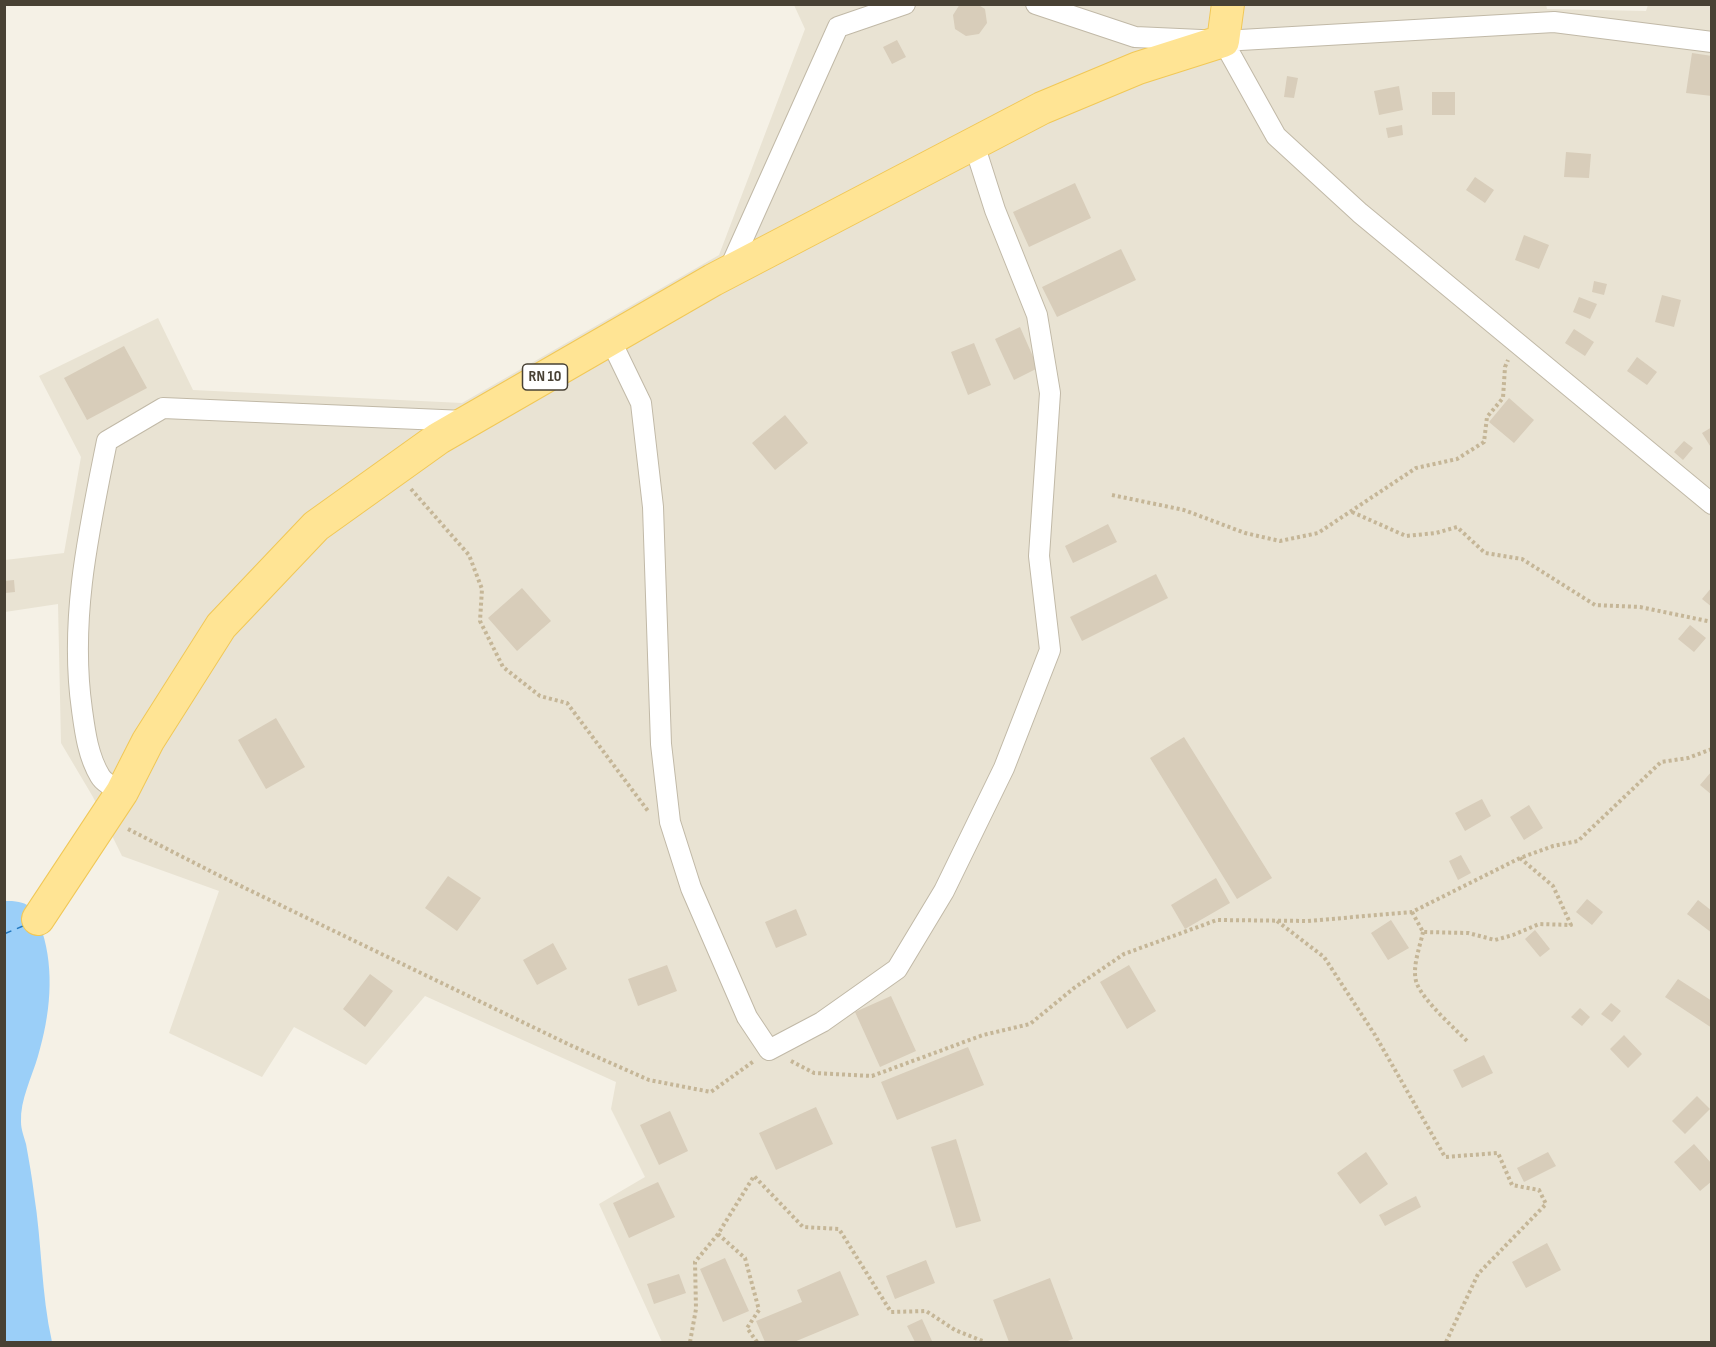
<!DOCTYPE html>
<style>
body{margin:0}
#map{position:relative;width:1716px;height:1347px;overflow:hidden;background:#f5f1e6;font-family:"Sofia Sans Condensed",sans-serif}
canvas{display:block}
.frame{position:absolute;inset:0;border:6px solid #484134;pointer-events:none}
</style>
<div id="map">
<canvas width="1716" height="1347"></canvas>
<div class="frame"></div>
</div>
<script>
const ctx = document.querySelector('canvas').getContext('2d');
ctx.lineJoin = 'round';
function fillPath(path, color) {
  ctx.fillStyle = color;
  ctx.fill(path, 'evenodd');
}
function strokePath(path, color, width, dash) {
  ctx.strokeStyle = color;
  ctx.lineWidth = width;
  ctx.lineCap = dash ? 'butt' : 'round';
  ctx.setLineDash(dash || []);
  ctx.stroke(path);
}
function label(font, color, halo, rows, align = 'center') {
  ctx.font = font + ' "Sofia Sans Condensed",sans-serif';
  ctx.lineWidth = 5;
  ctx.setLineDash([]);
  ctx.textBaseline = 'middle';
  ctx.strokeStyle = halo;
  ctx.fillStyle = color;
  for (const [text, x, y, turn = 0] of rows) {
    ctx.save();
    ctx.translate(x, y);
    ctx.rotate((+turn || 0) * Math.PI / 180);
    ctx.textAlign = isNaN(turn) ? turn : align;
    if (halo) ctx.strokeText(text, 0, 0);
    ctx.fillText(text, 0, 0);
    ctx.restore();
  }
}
fillPath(new Path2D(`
 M 1546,4 L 1547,9 L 1646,11 L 1648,5 L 1711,5 L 1711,1342 L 662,1342 L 599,1204 L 645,1177 L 611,1109 L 616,1082 L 425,996 L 366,1065 L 294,1027 L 262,1077 L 169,1033 L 219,891 L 122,856 L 93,797 L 61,743 L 58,604 L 5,612 L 5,560 L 64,553 L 81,457 L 39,376 L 158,318 L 193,390 L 462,403 L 719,255 L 805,29 L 794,5 Z`), '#e9e3d3');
fillPath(new Path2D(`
 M 4,901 C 30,900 34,908 42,931 C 55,971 50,1016 38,1056 C 32,1077 20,1100 21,1122 C 21,1129 24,1137 26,1144 C 29,1161 32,1177 34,1194 C 42,1243 41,1293 52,1342 L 5,1342 Z`), '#9bcff8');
strokePath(new Path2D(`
 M 4,934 L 23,926`), '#2178c0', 1.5, [8, 6]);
fillPath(new Path2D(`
 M 960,4 L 977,4 L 985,9 L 987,23 L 979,34 L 966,36 L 955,29 L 953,15 Z
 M 897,40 L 906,57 L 892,64 L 883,47 Z
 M 1692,53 L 1712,56 L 1712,96 L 1686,93 Z
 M 1287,76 L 1298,78 L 1294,98 L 1284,97 Z
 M 1399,86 L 1403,110 L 1379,115 L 1374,91 Z
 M 1432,92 L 1455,92 L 1455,115 L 1432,115 Z
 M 1402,125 L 1403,135 L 1388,138 L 1386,128 Z
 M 1566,152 L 1591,154 L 1589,178 L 1564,177 Z
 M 1475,177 L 1494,190 L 1485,203 L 1466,190 Z
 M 1075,183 L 1091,218 L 1029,247 L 1013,212 Z
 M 1524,235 L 1549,245 L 1539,269 L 1515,260 Z
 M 1121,249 L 1136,280 L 1057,317 L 1042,287 Z
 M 1594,281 L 1607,284 L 1604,295 L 1592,292 Z
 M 1662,295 L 1681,300 L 1674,327 L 1655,322 Z
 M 1579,297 L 1597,304 L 1590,319 L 1573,312 Z
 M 1020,327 L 1038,368 L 1014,380 L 995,339 Z
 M 1574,329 L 1594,342 L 1585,356 L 1565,343 Z
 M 974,343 L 991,385 L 968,395 L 951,352 Z
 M 124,346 L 147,388 L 87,420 L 64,378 Z
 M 1637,357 L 1657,372 L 1647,385 L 1627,371 Z
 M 1509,398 L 1534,420 L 1514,443 L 1489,422 Z
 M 785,415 L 808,443 L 775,470 L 752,443 Z
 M 1712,427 L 1712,449 L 1702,433 Z
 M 1684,441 L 1693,448 L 1683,460 L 1674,452 Z
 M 1108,524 L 1117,542 L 1073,563 L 1065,546 Z
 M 1156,574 L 1168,598 L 1082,641 L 1070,617 Z
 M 14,580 L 15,592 L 5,593 L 4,581 Z
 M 1712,587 L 1712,607 L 1702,599 Z
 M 522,588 L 551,621 L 517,651 L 488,618 Z
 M 1690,625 L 1706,638 L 1694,652 L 1678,639 Z
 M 276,718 L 305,767 L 266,789 L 238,740 Z
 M 1184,737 L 1272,878 L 1237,899 L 1150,758 Z
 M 1712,771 L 1712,795 L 1700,785 Z
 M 1482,799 L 1491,816 L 1465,831 L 1455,813 Z
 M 1529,805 L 1543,828 L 1524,840 L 1510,817 Z
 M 1461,855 L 1471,873 L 1458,880 L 1449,861 Z
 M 448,876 L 481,898 L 457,931 L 425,908 Z
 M 1216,878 L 1230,903 L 1185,929 L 1171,905 Z
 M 1587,899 L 1603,912 L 1592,925 L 1576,912 Z
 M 1698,900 L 1712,911 L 1712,933 L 1687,914 Z
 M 796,909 L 807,935 L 776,948 L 765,922 Z
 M 1391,920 L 1409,948 L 1388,960 L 1371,933 Z
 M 1535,930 L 1550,949 L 1540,957 L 1525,939 Z
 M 553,943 L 567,969 L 537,985 L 523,960 Z
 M 667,965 L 677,991 L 638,1006 L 628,979 Z
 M 1129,965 L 1156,1011 L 1127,1029 L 1100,982 Z
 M 370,974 L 393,991 L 365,1027 L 343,1009 Z
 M 1678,979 L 1712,1001 L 1712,1028 L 1665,997 Z
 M 891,996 L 916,1051 L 880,1067 L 855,1012 Z
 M 1611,1003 L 1621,1011 L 1612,1022 L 1601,1014 Z
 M 1580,1008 L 1590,1017 L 1582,1026 L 1571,1017 Z
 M 1624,1035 L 1642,1054 L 1628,1068 L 1610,1049 Z
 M 968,1047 L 984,1085 L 897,1120 L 881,1082 Z
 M 1484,1055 L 1493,1073 L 1462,1088 L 1453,1070 Z
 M 1697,1096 L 1710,1109 L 1685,1134 L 1672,1121 Z
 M 816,1107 L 833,1144 L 776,1170 L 759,1133 Z
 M 670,1111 L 688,1151 L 659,1165 L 640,1125 Z
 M 956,1139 L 981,1221 L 956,1228 L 931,1147 Z
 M 1694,1144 L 1712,1164 L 1712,1181 L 1700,1191 L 1674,1162 Z
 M 1366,1152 L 1388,1184 L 1360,1204 L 1337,1173 Z
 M 1548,1152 L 1556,1166 L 1524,1182 L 1517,1168 Z
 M 658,1182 L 675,1217 L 629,1238 L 613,1203 Z
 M 1416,1196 L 1421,1207 L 1385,1226 L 1379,1215 Z
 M 1547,1243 L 1561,1270 L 1526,1288 L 1512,1262 Z
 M 725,1258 L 749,1311 L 723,1322 L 700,1269 Z
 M 926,1260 L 935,1283 L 895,1299 L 886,1276 Z
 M 840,1271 L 859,1315 L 794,1342 L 765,1342 L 756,1321 L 802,1302 L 797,1290 Z
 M 679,1274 L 686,1293 L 654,1304 L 647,1284 Z
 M 1050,1278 L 1073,1339 L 1065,1342 L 1009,1342 L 993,1300 Z
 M 922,1319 L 932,1341 L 915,1342 L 907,1326 Z`), '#d8cdba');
const minor = new Path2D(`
 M 1036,4 L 1135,37 L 1223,41 L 1554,22 L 1712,42
 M 1223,41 L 1276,136 L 1360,213 L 1712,504
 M 728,272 L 838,27 L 905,4
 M 610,339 L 641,403 L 653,507 L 661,744 L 670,822 L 691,888 L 747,1017 L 769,1050 L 822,1022 L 897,969 L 944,891 L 1004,768 L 1050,650 L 1039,556 L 1050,393 L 1037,315 L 995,210 L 974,144
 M 122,792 C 115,788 104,783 100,776 C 88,756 85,732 82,710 C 69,619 89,530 107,441 L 163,408 L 465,421`);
const primary = new Path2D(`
 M 38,919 L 122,792 L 148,741 L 221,626 L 316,526 L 439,438 L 713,280 L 1042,108 L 1138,68 L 1223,41 L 1228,4`);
strokePath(minor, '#c1b9a7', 22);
strokePath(primary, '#f1c857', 34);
strokePath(new Path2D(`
 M 411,489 L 469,555 L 482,589 L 480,621 L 503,667 L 540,696 L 567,703 L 648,811
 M 1112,495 L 1184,510 L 1245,533 L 1280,541 L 1318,533 L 1416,468 L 1457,459 L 1484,442 L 1487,417 L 1503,398 L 1505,367 L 1508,360
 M 1352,512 L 1406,536 L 1436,533 L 1457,527 L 1485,553 L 1522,559 L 1595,605 L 1640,607 L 1712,622
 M 128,829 L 218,875 L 570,1045 L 649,1080 L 711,1092 L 754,1061
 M 1412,912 L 1423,932 L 1468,933 L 1495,940 L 1513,935 L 1539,924 L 1571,925 L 1553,886 L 1520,858
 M 1277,921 L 1324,957 L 1375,1035 L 1445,1157 L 1498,1153 L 1512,1185 L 1539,1190 L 1546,1204 L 1478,1274 L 1446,1342
 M 1423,932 C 1420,947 1411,969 1417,984 C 1424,1001 1454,1028 1468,1042
 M 791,1061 L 814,1073 L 872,1076 L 983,1035 L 1030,1024 L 1074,988 L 1124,954 L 1217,920 L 1308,921 L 1412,912 L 1520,858 L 1553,846 L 1578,841 L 1661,762 L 1688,758 L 1712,749
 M 718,1234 L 745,1258 L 759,1310 L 747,1328 L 757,1342
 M 690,1342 L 696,1309 L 695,1262 L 718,1234 L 754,1176 L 803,1227 L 839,1229 L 891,1312 L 926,1311 L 955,1330 L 985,1342`), '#c5b697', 4, [3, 3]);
strokePath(minor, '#fff', 20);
strokePath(primary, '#ffe494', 32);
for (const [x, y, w] of [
 [545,377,45]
]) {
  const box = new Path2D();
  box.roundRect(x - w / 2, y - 13, w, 26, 4.5);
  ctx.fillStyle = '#fff';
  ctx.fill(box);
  strokePath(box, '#484134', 1.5);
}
label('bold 16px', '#484134', null, [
 ["RN 10",545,377]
]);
</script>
